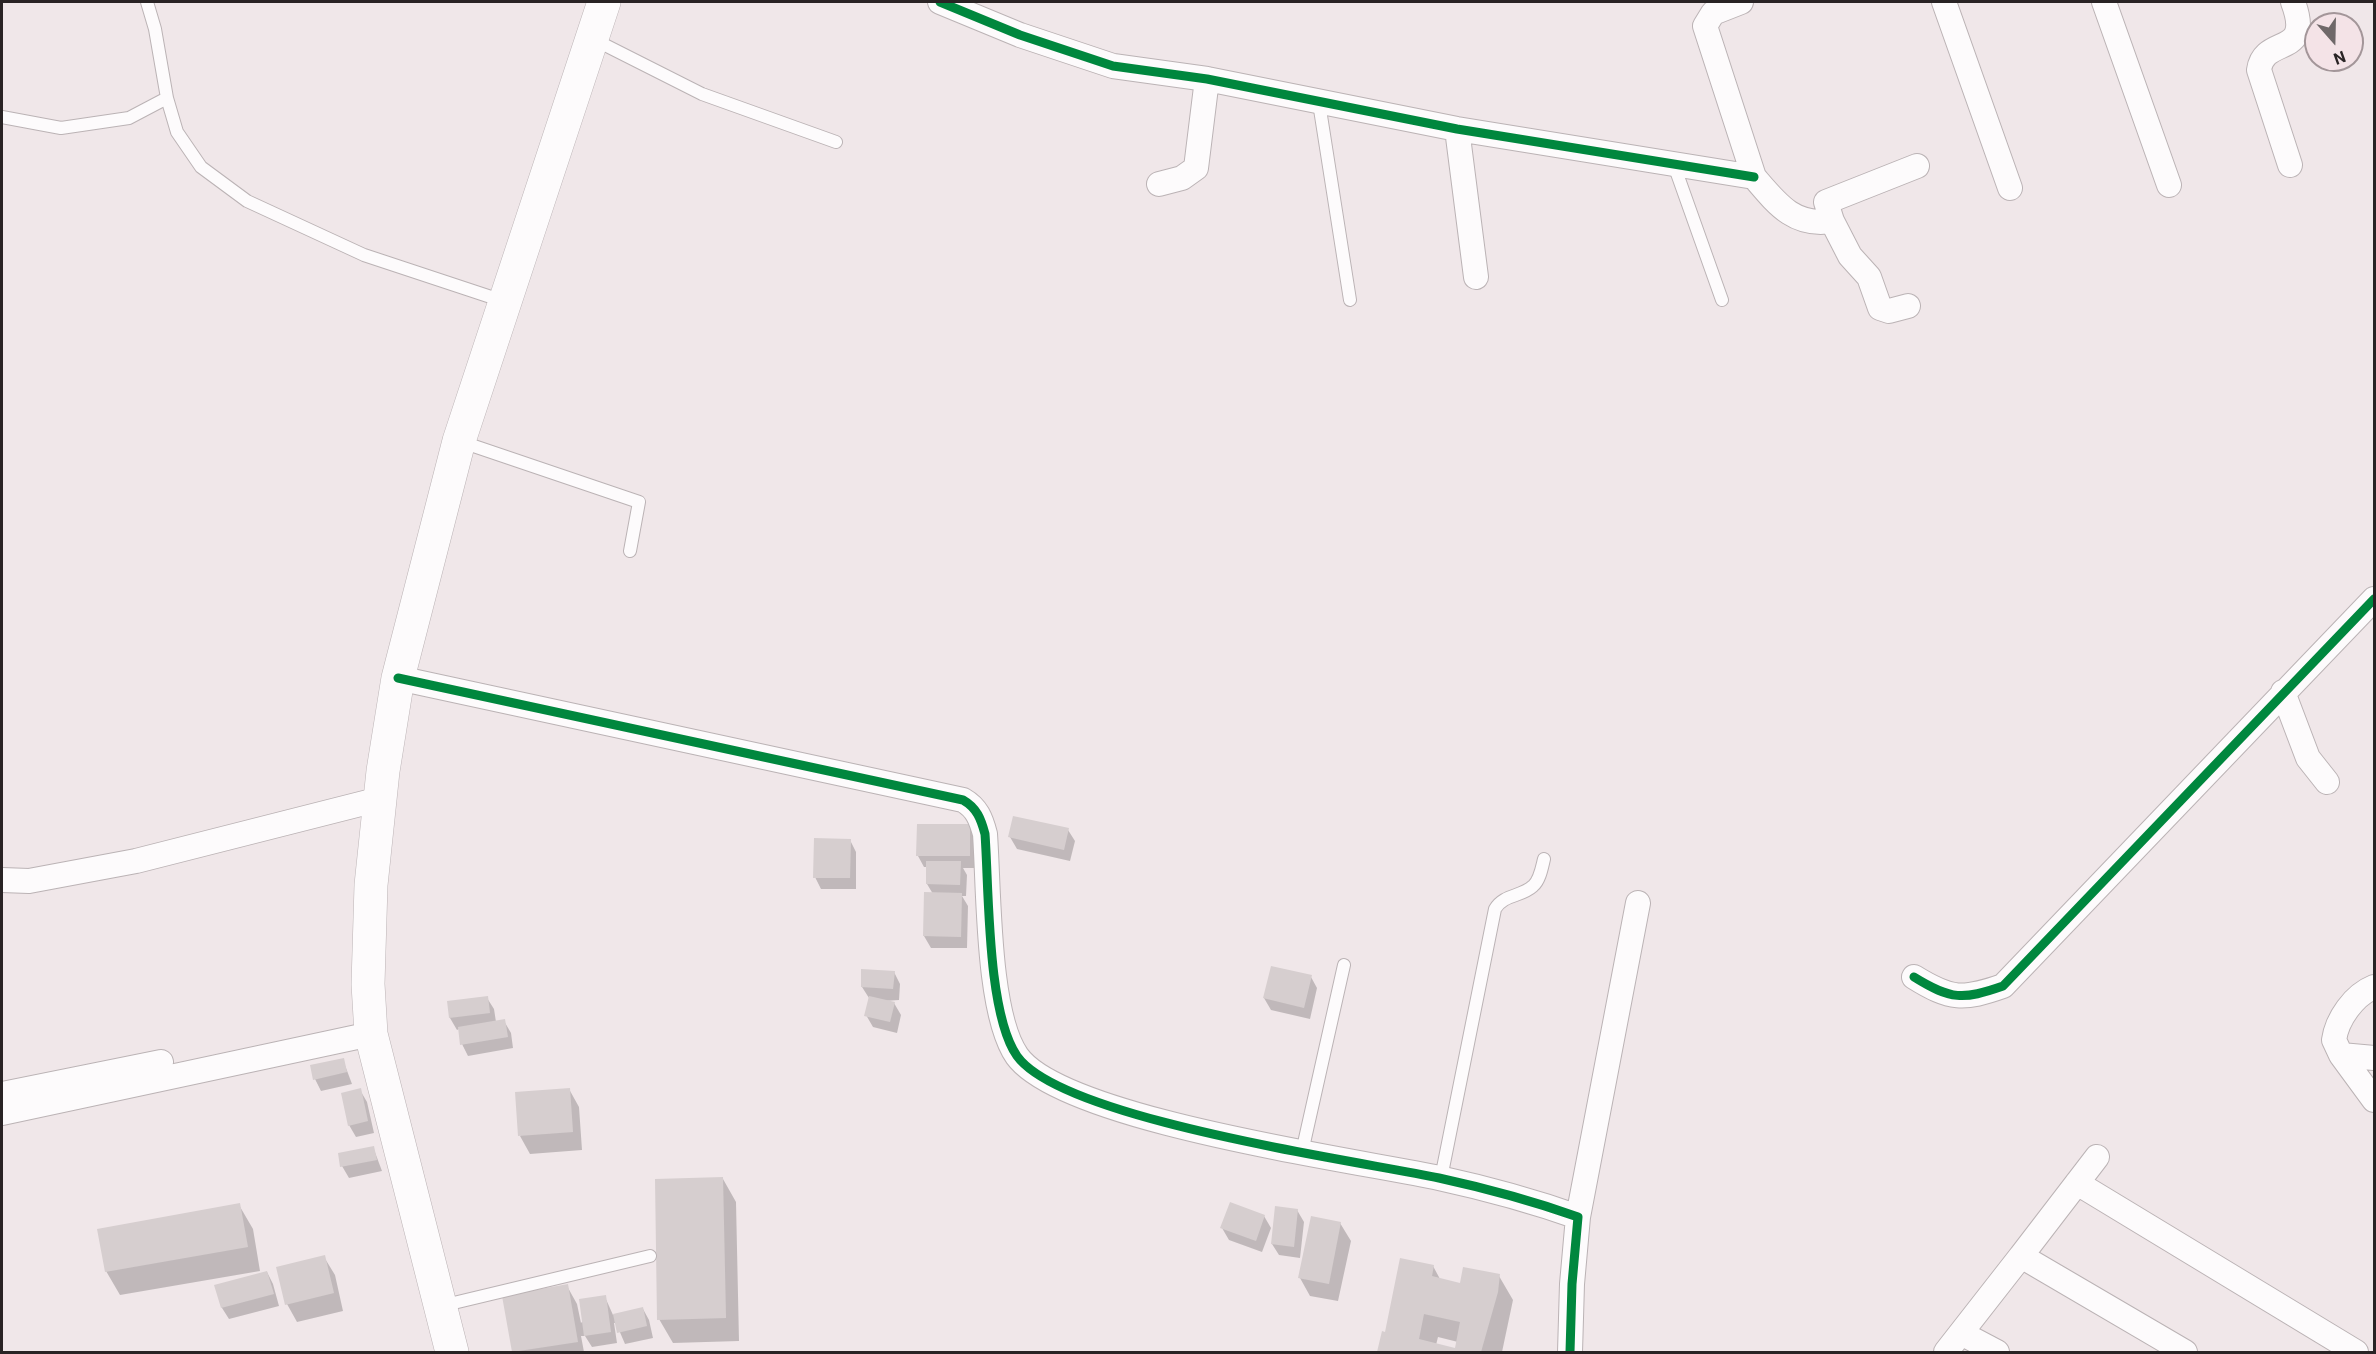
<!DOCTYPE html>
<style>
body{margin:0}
#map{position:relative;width:2376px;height:1354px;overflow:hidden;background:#f0e7e9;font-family:Roboto,sans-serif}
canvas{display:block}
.frame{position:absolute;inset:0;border:3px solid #292324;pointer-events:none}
.north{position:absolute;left:2304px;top:12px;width:60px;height:60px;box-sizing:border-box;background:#f4e3e7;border:2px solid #a39699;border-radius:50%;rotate:160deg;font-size:16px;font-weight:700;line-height:24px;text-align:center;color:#292324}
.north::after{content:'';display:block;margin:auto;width:21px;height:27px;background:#6f6869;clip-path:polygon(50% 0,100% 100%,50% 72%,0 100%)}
</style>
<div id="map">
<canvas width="2376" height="1354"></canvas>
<div class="frame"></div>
<div class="north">N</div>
</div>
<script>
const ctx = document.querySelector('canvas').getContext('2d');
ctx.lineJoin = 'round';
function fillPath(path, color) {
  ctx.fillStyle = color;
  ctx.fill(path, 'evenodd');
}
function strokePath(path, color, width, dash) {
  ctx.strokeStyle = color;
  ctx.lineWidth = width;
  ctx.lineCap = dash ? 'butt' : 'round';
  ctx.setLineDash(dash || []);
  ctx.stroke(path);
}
fillPath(new Path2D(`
 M 969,826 L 976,837 L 975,868 L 963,868 L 967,875 L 966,896 L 962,896 L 968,906 L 967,948 L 931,948 L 924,936 L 933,894 L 927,884 L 928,867 L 924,867 L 918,856 Z
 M 1068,830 L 1075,841 L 1070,861 L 1017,849 L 1010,837 Z
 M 850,840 L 856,852 L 856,889 L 821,889 L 815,877 Z
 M 894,972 L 900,984 L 899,1000 L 884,1001 L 894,1003 L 901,1015 L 897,1033 L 873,1027 L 866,1015 L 869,998 L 862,987 Z
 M 1311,977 L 1317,988 L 1310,1019 L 1271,1010 L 1264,998 Z
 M 487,998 L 494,1009 L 496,1022 L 504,1021 L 511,1033 L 513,1048 L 468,1056 L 462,1044 L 459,1029 L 457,1030 L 450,1018 L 448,1003 Z
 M 343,1060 L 352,1084 L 321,1091 L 315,1079 Z
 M 569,1089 L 579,1107 L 582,1150 L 530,1154 L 520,1136 Z
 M 360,1090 L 367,1102 L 374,1133 L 356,1137 L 349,1125 Z
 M 373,1147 L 382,1171 L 349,1178 L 342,1166 Z
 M 723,1179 L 736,1202 L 739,1341 L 673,1343 L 659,1319 Z
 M 239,1205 L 253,1229 L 260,1271 L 120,1295 L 106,1271 Z
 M 1297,1210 L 1304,1222 L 1300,1258 L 1279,1255 L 1272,1244 Z
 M 1264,1216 L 1271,1228 L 1262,1252 L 1229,1240 L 1222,1228 Z
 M 1340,1223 L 1351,1241 L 1338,1301 L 1310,1296 L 1300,1278 Z
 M 324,1257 L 335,1275 L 343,1311 L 297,1322 L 287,1304 Z
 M 1433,1266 L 1440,1279 L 1461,1285 L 1499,1276 L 1513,1300 L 1502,1352 L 1379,1352 L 1384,1333 L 1386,1334 ZM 1438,1337 L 1458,1342 L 1456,1350 L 1436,1345 Z
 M 267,1272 L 273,1284 L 279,1306 L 229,1319 L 222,1308 L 216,1286 Z
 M 567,1286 L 577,1304 L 581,1323 L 605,1297 L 613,1315 L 643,1309 L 649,1320 L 653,1338 L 625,1344 L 616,1323 L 614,1323 L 617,1343 L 592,1347 L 585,1336 L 581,1336 L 584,1352 L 514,1352 L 504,1298 Z`), '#0003');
fillPath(new Path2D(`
 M 1013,816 L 1069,828 L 1064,850 L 1008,837 Z
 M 917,824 L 970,824 L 970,856 L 916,856 Z
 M 814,838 L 851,839 L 850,878 L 813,878 Z
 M 926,861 L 961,861 L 960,885 L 926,884 Z
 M 924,892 L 962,893 L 961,937 L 923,936 Z
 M 1271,966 L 1312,975 L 1304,1008 L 1263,998 Z
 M 861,969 L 895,971 L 893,989 L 861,987 Z
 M 488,996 L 490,1013 L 449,1018 L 447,1001 Z
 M 869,996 L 895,1002 L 890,1022 L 864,1016 Z
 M 505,1019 L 508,1037 L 460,1045 L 458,1027 Z
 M 344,1058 L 347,1072 L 313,1080 L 310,1065 Z
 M 361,1088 L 368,1121 L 348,1126 L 341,1093 Z
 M 570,1088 L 573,1132 L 518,1136 L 515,1092 Z
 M 374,1146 L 377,1160 L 340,1167 L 338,1153 Z
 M 723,1177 L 726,1318 L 657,1320 L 655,1179 Z
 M 1230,1202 L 1265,1215 L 1256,1241 L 1220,1228 Z
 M 240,1203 L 248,1247 L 105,1272 L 97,1229 Z
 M 1275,1206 L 1298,1209 L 1294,1247 L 1271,1244 Z
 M 1311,1216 L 1341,1222 L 1329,1284 L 1298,1278 Z
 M 325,1255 L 334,1293 L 285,1305 L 276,1267 Z
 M 1400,1258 L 1434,1265 L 1432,1276 L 1460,1283 L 1463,1267 L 1500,1274 L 1498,1292 L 1481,1352 L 1377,1352 L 1382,1331 L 1385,1332 ZM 1424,1314 L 1460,1322 L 1455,1348 L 1419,1339 Z
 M 267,1271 L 274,1294 L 221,1308 L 214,1285 Z
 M 568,1284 L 578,1342 L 512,1352 L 502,1296 Z
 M 606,1295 L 611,1332 L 584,1336 L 579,1299 Z
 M 643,1307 L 647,1326 L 617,1333 L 613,1314 Z`), '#d6cecf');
const service = new Path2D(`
 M 147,2 L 155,29 L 167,98 L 177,132 L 201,167 L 247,201 L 364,255 L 503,301
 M 593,39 L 702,94 L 836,142
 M 1319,103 L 1350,300
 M 2,117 L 61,128 L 129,118 L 167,98
 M 1674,165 L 1722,300
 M 459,441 L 639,502 L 630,551
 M 1302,1152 L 1344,965
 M 1441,1178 L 1495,909 C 1504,894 1521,897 1533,886 C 1540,880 1542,867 1544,859
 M 441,1306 L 650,1256`);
const minor = new Path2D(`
 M 940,2 L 1020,35 L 1113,66 L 1207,79 L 1457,129 L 1754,177
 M 1741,2 L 1713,13 L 1705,26 L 1754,177 C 1777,204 1794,227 1832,221
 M 1944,2 L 2010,188
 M 2104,2 L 2169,185
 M 1457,129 L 1476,277
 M 2290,165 L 2259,70 C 2264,34 2314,59 2293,2
 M 1159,184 L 1182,178 L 1196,168 L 1207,79
 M 1908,306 L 1889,311 L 1880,308 L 1869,277 L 1850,256 L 1832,221 L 1826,202 L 1917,166
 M 398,678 L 963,800 C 977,808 981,819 985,834 C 989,889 987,1013 1017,1056 C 1063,1120 1354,1160 1439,1178 C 1485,1188 1533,1201 1578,1217 L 1572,1284 L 1570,1352
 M 2283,692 L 2308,758 L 2327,782
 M 2,880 L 29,881 L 136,861 L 380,799
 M 1914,977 C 1951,1000 1963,1000 2003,986 L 2374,599
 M 2374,987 C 2354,995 2337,1019 2334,1040 L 2341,1055 L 2374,1058
 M 2341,1055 L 2374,1100
 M 2,1094 L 161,1062
 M 2,1113 L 371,1034
 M 2077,1183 L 2356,1352
 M 1578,1217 L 1638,903
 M 2021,1256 L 2097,1157
 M 1961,1333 L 1997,1352
 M 1946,1352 L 2021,1256 L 2185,1352`);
const trunk = new Path2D(`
 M 452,1352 L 371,1034 L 368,984 L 371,885 L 383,771 L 398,678 L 459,441 L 604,2`);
strokePath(service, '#bbb3b5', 14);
strokePath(minor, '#bbb3b5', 26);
strokePath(trunk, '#bbb3b5', 34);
strokePath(service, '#fdfbfc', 12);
strokePath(minor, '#fdfbfc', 24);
strokePath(trunk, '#fdfbfc', 33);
strokePath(new Path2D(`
 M 940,2 L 1020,35 L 1113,66 L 1207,79 L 1457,129 L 1754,177
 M 398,678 L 963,800 C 977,808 981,819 985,834 C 989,889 987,1013 1017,1056 C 1063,1120 1354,1160 1439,1178 C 1485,1188 1533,1201 1578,1217 L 1572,1284 L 1570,1352
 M 1914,977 C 1951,1000 1963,1000 2003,986 L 2374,599`), '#00873e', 9);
</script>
